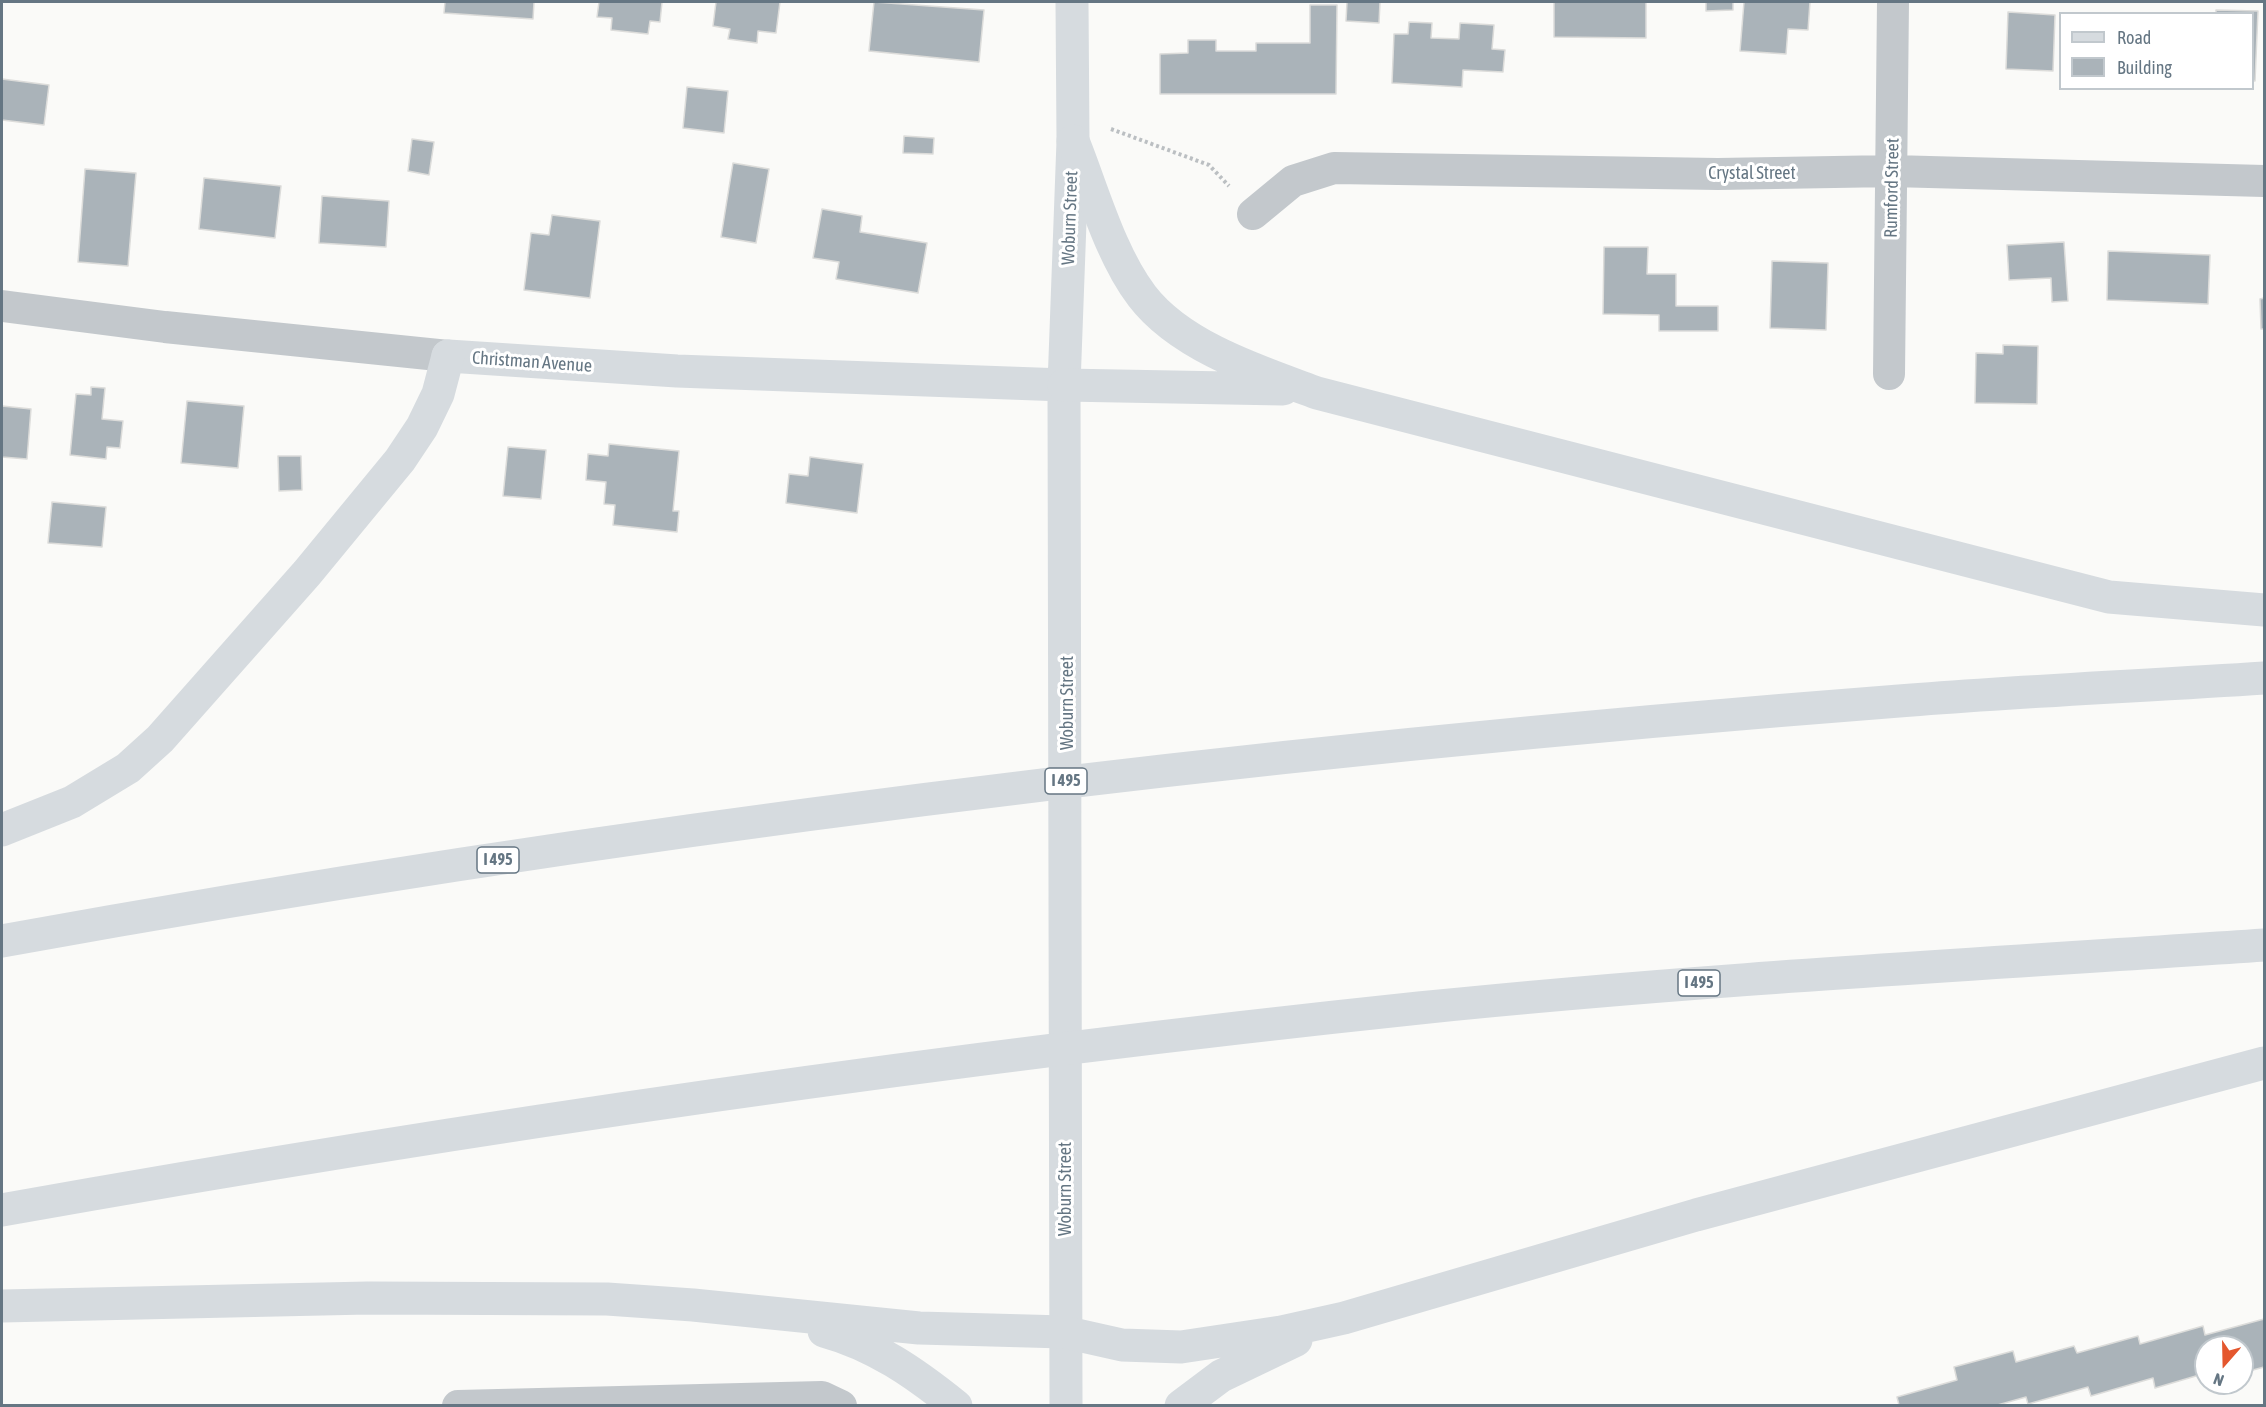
<!DOCTYPE html>
<style>
body{margin:0}
#map{position:relative;width:2266px;height:1407px;overflow:hidden;background:#fafaf8;font-family:"Asap Condensed",sans-serif}
canvas{display:block}
.frame{position:absolute;inset:0;border:3px solid #657683;pointer-events:none}
.legend{position:absolute;left:2059px;top:12px;width:195px;height:78px;box-sizing:border-box;background:#fff;border:2px solid #c1c8cd;margin:0;padding:8px 10px;list-style:none;font-size:18px;color:#657683}
.legend li{display:flex;align-items:center;gap:12px;height:30px}
.legend b{width:30px;border:2px solid #c1c8cd}
.north{position:absolute;left:2194px;top:1335px;width:60px;height:60px;box-sizing:border-box;background:#fff;border:2px solid #c1c8cd;border-radius:50%;rotate:200deg;font-size:16px;font-weight:700;line-height:24px;text-align:center;color:#657683}
.north::after{content:'';display:block;margin:auto;width:21px;height:27px;background:#e4572e;clip-path:polygon(50% 0,100% 100%,50% 72%,0 100%)}
</style>
<div id="map">
<canvas width="2266" height="1407"></canvas>
<div class="frame"></div>
<ul class="legend">
<li><b style="height:8px;background:#d6dbdf"></b>Road</li>
<li><b style="height:16px;background:#aab3b9"></b>Building</li>
</ul>
<div class="north">N</div>
</div>
<script>
const ctx = document.querySelector('canvas').getContext('2d');
ctx.lineJoin = 'round';
function fillPath(path, color) {
  ctx.fillStyle = color;
  ctx.fill(path, 'evenodd');
}
function strokePath(path, color, width, dash) {
  ctx.strokeStyle = color;
  ctx.lineWidth = width;
  ctx.lineCap = dash ? 'butt' : 'round';
  ctx.setLineDash(dash || []);
  ctx.stroke(path);
}
function label(font, color, halo, rows, align = 'center') {
  ctx.font = font + ' "Asap Condensed",sans-serif';
  ctx.lineWidth = 6;
  ctx.setLineDash([]);
  ctx.textBaseline = 'middle';
  ctx.strokeStyle = halo;
  ctx.fillStyle = color;
  for (const [text, x, y, turn = 0] of rows) {
    ctx.save();
    ctx.translate(x, y);
    ctx.rotate((+turn || 0) * Math.PI / 180);
    ctx.textAlign = isNaN(turn) ? turn : align;
    if (halo) ctx.strokeText(text, 0, 0);
    ctx.fillText(text, 0, 0);
    ctx.restore();
  }
}
const building = new Path2D(`
 M 445,2 L 534,2 L 533,19 L 444,13 Z
 M 599,2 L 662,2 L 660,22 L 650,21 L 648,34 L 611,30 L 612,18 L 597,17 Z
 M 716,2 L 780,2 L 776,33 L 758,31 L 757,43 L 728,39 L 730,29 L 713,26 Z
 M 874,2 L 984,10 L 979,62 L 869,51 Z
 M 1347,2 L 1380,2 L 1379,23 L 1346,21 Z
 M 1554,2 L 1646,2 L 1646,38 L 1554,37 Z
 M 1706,2 L 1733,2 L 1733,10 L 1706,11 Z
 M 1744,2 L 1810,2 L 1808,30 L 1788,29 L 1786,54 L 1740,51 Z
 M 1310,5 L 1337,5 L 1336,94 L 1160,94 L 1160,54 L 1188,53 L 1188,40 L 1216,40 L 1216,51 L 1256,51 L 1256,43 L 1310,43 Z
 M 2216,10 L 2258,11 L 2255,81 L 2252,81 L 2252,14 L 2216,14 Z
 M 2008,12 L 2055,15 L 2053,71 L 2006,69 Z
 M 1409,22 L 1432,23 L 1431,38 L 1459,39 L 1460,23 L 1494,25 L 1492,49 L 1505,50 L 1503,72 L 1463,70 L 1462,87 L 1392,83 L 1394,34 L 1408,34 Z
 M 2,79 L 49,85 L 44,125 L 2,120 Z
 M 687,87 L 728,91 L 724,133 L 683,128 Z
 M 904,136 L 934,138 L 933,154 L 903,153 Z
 M 412,139 L 434,142 L 429,175 L 408,171 Z
 M 733,163 L 769,169 L 756,243 L 721,237 Z
 M 85,169 L 136,173 L 128,266 L 78,262 Z
 M 204,178 L 281,186 L 275,238 L 199,229 Z
 M 322,196 L 389,201 L 386,247 L 319,243 Z
 M 822,209 L 862,216 L 860,232 L 927,243 L 918,293 L 836,279 L 839,262 L 813,258 Z
 M 552,215 L 600,221 L 590,298 L 524,290 L 531,233 L 549,235 Z
 M 2064,242 L 2068,301 L 2052,302 L 2051,278 L 2009,280 L 2007,245 Z
 M 1604,247 L 1648,247 L 1647,274 L 1676,274 L 1676,306 L 1718,306 L 1718,331 L 1659,331 L 1659,315 L 1603,314 Z
 M 2108,251 L 2210,255 L 2208,304 L 2107,300 Z
 M 1772,261 L 1828,263 L 1826,330 L 1770,328 Z
 M 2264,298 L 2264,329 L 2261,329 L 2260,299 Z
 M 2003,345 L 2038,346 L 2037,404 L 1975,403 L 1976,353 L 2003,354 Z
 M 91,387 L 105,388 L 102,419 L 123,421 L 120,448 L 107,447 L 106,459 L 70,455 L 76,394 L 91,395 Z
 M 187,401 L 244,406 L 238,468 L 181,463 Z
 M 2,406 L 31,409 L 27,459 L 2,457 Z
 M 609,444 L 679,451 L 673,511 L 679,511 L 677,532 L 613,525 L 615,505 L 604,504 L 606,482 L 586,480 L 588,454 L 608,456 Z
 M 508,447 L 546,450 L 541,499 L 503,496 Z
 M 278,456 L 301,456 L 302,490 L 279,491 Z
 M 810,457 L 863,464 L 857,513 L 786,503 L 789,474 L 808,476 Z
 M 52,502 L 106,507 L 102,547 L 48,543 Z
 M 2264,1319 L 2264,1367 L 2242,1373 L 2242,1347 L 2206,1347 L 2206,1373 L 2155,1388 L 2153,1378 L 2091,1396 L 2088,1387 L 2028,1404 L 2026,1397 L 1994,1406 L 1897,1406 L 1899,1405 L 1897,1397 L 1957,1380 L 1954,1367 L 2013,1351 L 2016,1362 L 2074,1346 L 2077,1353 L 2138,1336 L 2140,1344 L 2203,1326 L 2205,1335 Z`);
fillPath(building, '#aab3b9');
strokePath(building, '#dcdcda', 1.5);
strokePath(new Path2D(`
 M 1111,129 L 1209,165 L 1229,186`), '#bbbfc2', 4, [3, 3]);
strokePath(new Path2D(`
 M 1253,214 L 1293,181 L 1334,168 L 1718,174 L 1892,171 L 2264,181
 M 2,306 L 165,327 L 448,356
 M 1889,374 L 1893,2
 M 458,1406 L 822,1397 L 841,1406`), '#c3c8cc', 32);
strokePath(new Path2D(`
 M 448,356 L 677,371 L 1064,385
 M 1066,1406 L 1064,385 L 1073,141 L 1072,2`), '#d6dbdf', 33);
strokePath(new Path2D(`
 M 1073,141 C 1093,191 1110,254 1142,296 C 1181,347 1260,372 1317,393 L 2109,597 L 2264,610
 M 1064,385 L 1283,389
 M 2,830 L 72,802 L 128,768 L 160,739 L 307,573 L 400,460 L 422,427 L 438,394 L 448,356
 M 2,941 C 629,827 1263,750 1899,701 C 2020,691 2143,686 2264,678
 M 2,1210 C 472,1126 944,1058 1419,1008 C 1700,979 1983,964 2264,945
 M 2,1306 L 368,1298 L 607,1299 L 693,1305 L 919,1328 L 1064,1332 L 1122,1345 L 1181,1347 L 1281,1332 L 1344,1318 L 1696,1215 L 2264,1063
 M 824,1331 C 875,1345 915,1373 956,1406
 M 1181,1406 L 1221,1376 L 1296,1340`), '#d6dbdf', 33);
for (const [x, y, w] of [
 [1066,781,42],
 [498,860,42],
 [1699,983,42]
]) {
  const box = new Path2D();
  box.roundRect(x - w / 2, y - 13, w, 26, 4.5);
  ctx.fillStyle = '#fff';
  ctx.fill(box);
  strokePath(box, '#657683', 1.5);
}
label('bold 16px', '#657683', null, [
 ["I 495",1066,781],
 ["I 495",498,860],
 ["I 495",1699,983]
]);
label('18px', '#657683', '#fff', [
 ["Crystal Street",1752,173],
 ["Rumford Street",1892,188,-89],
 ["Woburn Street",1070,218,-88],
 ["Christman Avenue",532,362,4],
 ["Woburn Street",1067,703,-90],
 ["Woburn Street",1065,1189,-90]
]);
</script>
